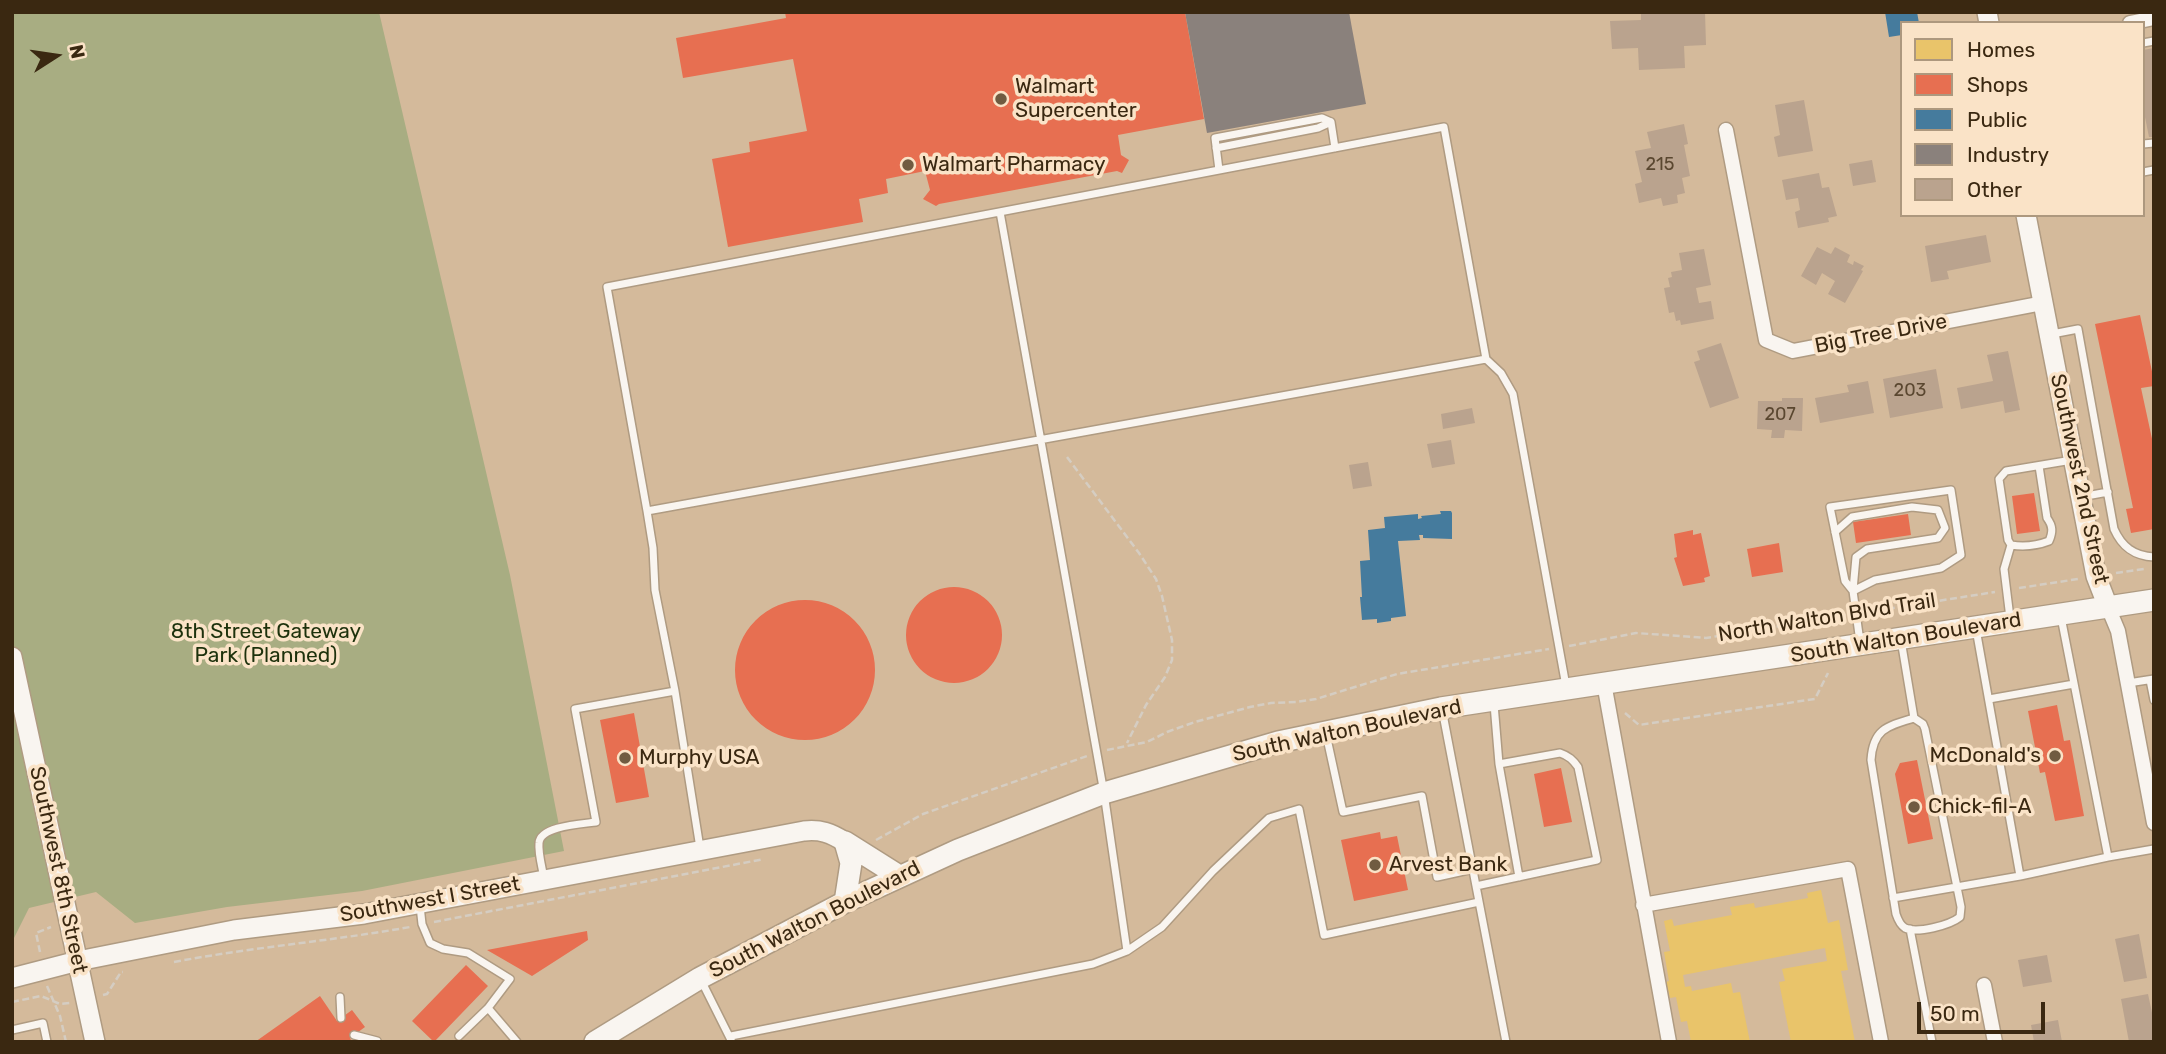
<!DOCTYPE html>
<style>
body{margin:0}
#map{position:relative;width:2166px;height:1054px;overflow:hidden;background:#d4ba9b;font-family:Rubik,sans-serif}
canvas{display:block}
.frame{position:absolute;inset:0;border:14px solid #3a2811;pointer-events:none}
.legend{position:absolute;left:1900px;top:21px;width:245px;height:196px;box-sizing:border-box;background:#fae3c7;border:2px solid #ad987e;margin:0;padding:9px 12px;list-style:none;font-size:21px;color:#3a2811}
.legend li{display:flex;align-items:center;gap:14px;height:35px}
.legend b{width:35px;border:2px solid #ad987e}
.north{position:absolute;left:21px;top:21px;width:70px;height:70px;-webkit-text-stroke:5px #fae3c7;paint-order:stroke;rotate:78deg;font-size:19px;font-weight:700;line-height:28px;text-align:center;color:#3a2811}
.north::after{content:'';display:block;margin:auto;width:24px;height:32px;background:#3a2811;clip-path:polygon(50% 0,100% 100%,50% 72%,0 100%)}
.scale{position:absolute;left:1917px;top:1002px;width:128px;height:32px;box-sizing:border-box;border:4px solid #3a2811;border-top:0;padding-left:9px;font-size:21px;line-height:24px;white-space:nowrap;color:#3a2811;-webkit-text-stroke:5px #fae3c7;paint-order:stroke}
</style>
<div id="map">
<canvas width="2166" height="1054"></canvas>
<div class="frame"></div>
<ul class="legend">
<li><b style="height:19px;background:#e9c46a"></b>Homes</li>
<li><b style="height:19px;background:#e76f51"></b>Shops</li>
<li><b style="height:19px;background:#457b9d"></b>Public</li>
<li><b style="height:19px;background:#8a817c"></b>Industry</li>
<li><b style="height:19px;background:#baa38e"></b>Other</li>
</ul>
<div class="north">N</div>
<div class="scale">50 m</div>
</div>
<script>
const ctx = document.querySelector('canvas').getContext('2d');
ctx.lineJoin = 'round';
function fillPath(path, color) {
  ctx.fillStyle = color;
  ctx.fill(path, 'evenodd');
}
function strokePath(path, color, width, dash) {
  ctx.strokeStyle = color;
  ctx.lineWidth = width;
  ctx.lineCap = dash ? 'butt' : 'round';
  ctx.setLineDash(dash || []);
  ctx.stroke(path);
}
function label(font, color, halo, rows, align = 'center') {
  ctx.font = font + ' Rubik,sans-serif';
  ctx.lineWidth = 7;
  ctx.setLineDash([]);
  ctx.textBaseline = 'middle';
  ctx.strokeStyle = halo;
  ctx.fillStyle = color;
  for (const [text, x, y, turn = 0] of rows) {
    ctx.save();
    ctx.translate(x, y);
    ctx.rotate((+turn || 0) * Math.PI / 180);
    ctx.textAlign = isNaN(turn) ? turn : align;
    if (halo) ctx.strokeText(text, 0, 0);
    ctx.fillText(text, 0, 0);
    ctx.restore();
  }
}
fillPath(new Path2D(`
 M 12,12 L 379,12 L 510,575 L 564,851 L 362,891 L 227,907 L 135,923 L 96,892 L 29,908 L 12,942 Z`), '#a8ad82');
fillPath(new Path2D(`
 M 1821,890 L 1828,923 L 1839,920 L 1848,970 L 1841,971 L 1855,1042 L 1791,1042 L 1779,982 L 1785,981 L 1782,969 L 1827,961 L 1825,948 L 1683,975 L 1685,987 L 1691,986 L 1692,991 L 1731,983 L 1733,993 L 1740,992 L 1750,1042 L 1691,1042 L 1687,1021 L 1681,1022 L 1676,997 L 1670,998 L 1666,982 L 1669,981 L 1664,952 L 1670,951 L 1664,921 L 1672,919 L 1674,926 L 1732,915 L 1730,907 L 1754,903 L 1755,908 L 1808,898 L 1807,893 Z`), '#e9c46a');
fillPath(new Path2D(`
 M 785,12 L 1185,12 L 1204,119 L 1118,135 L 1121,155 L 1129,160 L 1122,173 L 1117,171 L 939,204 L 936,206 L 923,199 L 930,190 L 925,171 L 886,179 L 888,193 L 859,199 L 863,222 L 728,247 L 712,159 L 750,152 L 749,142 L 807,131 L 793,59 L 683,78 L 676,38 L 786,18 Z
 M 2140,315 L 2154,381 L 2154,386 L 2141,388 L 2154,448 L 2154,529 L 2131,533 L 2126,509 L 2133,508 L 2095,324 Z
 M 2034,493 L 2040,531 L 2017,534 L 2012,496 Z
 M 1908,514 L 1911,535 L 1856,543 L 1853,522 Z
 M 1693,530 L 1693,535 L 1701,533 L 1710,576 L 1704,578 L 1705,582 L 1683,586 L 1674,558 L 1677,557 L 1674,534 Z
 M 1779,543 L 1783,572 L 1752,577 L 1747,549 Z
 M906 635a48 48 0 1 1 96 0a48 48 0 1 1-96 0Z
 M735 670a70 70 0 1 1 140 0a70 70 0 1 1-140 0Z
 M 2057,705 L 2064,741 L 2070,740 L 2084,816 L 2055,821 L 2045,772 L 2040,773 L 2028,711 Z
 M 634,713 L 649,797 L 616,803 L 600,720 Z
 M 1917,760 L 1933,839 L 1908,844 L 1895,774 L 1900,763 Z
 M 1561,768 L 1572,822 L 1544,827 L 1534,774 Z
 M 1380,832 L 1381,839 L 1397,836 L 1408,890 L 1354,901 L 1341,840 Z
 M 587,931 L 588,940 L 532,976 L 487,950 Z
 M 466,965 L 488,986 L 434,1042 L 412,1021 Z
 M 320,996 L 337,1021 L 352,1010 L 365,1027 L 350,1038 L 352,1042 L 255,1042 Z`), '#e76f51');
fillPath(new Path2D(`
 M 1885,12 L 1917,12 L 1919,23 L 1902,23 L 1902,35 L 1889,37 Z
 M 1440,511 L 1451,511 L 1452,513 L 1452,539 L 1423,538 L 1423,535 L 1419,535 L 1420,540 L 1398,541 L 1406,616 L 1391,618 L 1391,621 L 1377,623 L 1377,619 L 1362,620 L 1360,597 L 1362,597 L 1360,561 L 1370,560 L 1368,530 L 1385,528 L 1384,517 L 1418,514 L 1418,519 L 1422,518 L 1421,516 L 1441,514 Z`), '#457b9d');
fillPath(new Path2D(`
 M 1185,12 L 1349,12 L 1366,104 L 1207,133 Z`), '#8a817c');
fillPath(new Path2D(`
 M 1641,12 L 1705,12 L 1706,45 L 1684,46 L 1685,68 L 1639,70 L 1638,48 L 1612,49 L 1610,21 L 1641,20 Z
 M 2154,48 L 2154,137 L 2149,137 L 2143,107 L 2143,50 Z
 M 1804,100 L 1813,151 L 1778,157 L 1774,137 L 1780,135 L 1775,105 Z
 M 1684,124 L 1688,144 L 1684,145 L 1690,176 L 1682,178 L 1685,193 L 1677,195 L 1678,203 L 1663,206 L 1661,198 L 1639,203 L 1635,184 L 1642,182 L 1635,151 L 1651,148 L 1647,132 Z
 M 1872,160 L 1876,182 L 1853,186 L 1849,164 Z
 M 1819,173 L 1822,188 L 1829,187 L 1837,216 L 1828,218 L 1829,222 L 1798,228 L 1795,212 L 1800,210 L 1798,198 L 1786,200 L 1782,180 Z
 M 1986,235 L 1991,262 L 1947,271 L 1949,279 L 1931,282 L 1925,246 Z
 M 1817,247 L 1831,254 L 1835,247 L 1850,255 L 1847,262 L 1853,265 L 1854,261 L 1864,266 L 1861,270 L 1863,271 L 1845,303 L 1828,294 L 1835,281 L 1822,273 L 1816,285 L 1801,276 Z
 M 1704,249 L 1711,285 L 1696,288 L 1699,303 L 1711,301 L 1714,319 L 1681,325 L 1680,320 L 1676,321 L 1674,312 L 1669,313 L 1664,288 L 1670,287 L 1668,278 L 1672,277 L 1671,272 L 1682,270 L 1679,253 Z
 M 1721,343 L 1739,398 L 1710,408 L 1694,362 L 1700,360 L 1697,351 Z
 M 2008,351 L 2020,410 L 2005,413 L 2003,401 L 1961,409 L 1957,388 L 1993,381 L 1987,355 Z
 M 1936,369 L 1943,408 L 1890,418 L 1883,379 Z
 M 1868,381 L 1874,413 L 1820,423 L 1815,398 L 1849,392 L 1847,385 Z
 M 1782,398 L 1803,398 L 1802,431 L 1785,430 L 1784,438 L 1771,438 L 1772,430 L 1757,429 L 1758,401 L 1782,401 Z
 M 1472,408 L 1475,423 L 1443,429 L 1441,414 Z
 M 1451,440 L 1455,464 L 1432,468 L 1427,444 Z
 M 1368,462 L 1372,486 L 1353,489 L 1349,465 Z
 M 2139,934 L 2147,978 L 2124,982 L 2115,939 Z
 M 2047,955 L 2052,982 L 2023,987 L 2018,960 Z
 M 2148,994 L 2154,1022 L 2154,1040 L 2129,1042 L 2121,999 Z
 M 2058,1020 L 2062,1042 L 2034,1042 L 2031,1025 Z`), '#baa38e');
const lane = new Path2D(`
 M 2143,43 L 2154,41
 M 2143,144 L 2154,143
 M 1216,148 L 1318,128 L 1331,122
 M 1219,170 L 1215,138 L 1322,118 L 1331,122 L 1335,148
 M 2143,172 L 2154,170
 M 1000,212 L 1104,793 L 1127,951
 M 2052,334 L 2078,329 L 2114,529 C 2122,547 2134,556 2154,557
 M 2039,466 L 2047,518 C 2053,526 2053,532 2049,541 C 2036,546 2024,547 2011,545 L 2008,540 L 1999,479 L 2006,471 L 2072,460
 M 2081,497 L 2108,492
 M 647,511 L 1486,359
 M 1835,532 L 1852,517 L 1912,507 L 1938,510 L 1945,528 L 1938,538 L 1867,549 L 1856,557 L 1853,590
 M 1853,591 L 1845,581 L 1830,507 L 1951,490 L 1961,555 L 1941,568 L 1875,580 L 1853,591 L 1860,642
 M 2010,618 L 2004,569 L 2011,545
 M 1976,629 L 2020,876 L 2108,857 L 2061,617
 M 1901,640 L 1914,718 L 1923,724 L 1925,729 L 1961,907 L 1960,917 C 1950,925 1917,934 1905,928 C 1900,925 1898,920 1896,914 L 1871,760 C 1873,729 1887,726 1914,718
 M 2150,680 L 2154,700
 M 2128,683 L 2154,679
 M 1989,699 L 2074,684
 M 1494,704 L 1499,764 L 1519,877
 M 1442,709 L 1506,1042
 M 1326,734 L 1343,812 L 1422,796 L 1437,877 L 1473,869
 M 700,848 L 675,691 L 655,590 L 653,548 L 647,511 L 607,287 L 1444,127 L 1486,359 L 1501,373 L 1513,394 L 1566,686
 M 2108,857 L 2154,849
 M 544,878 C 542,867 538,853 539,843 C 540,826 582,824 596,822 L 575,709 L 675,691
 M 1476,886 L 1597,860 L 1578,767 C 1573,760 1569,756 1560,753 L 1499,764
 M 1893,898 L 2020,876
 M 420,906 L 422,924 L 430,943 L 443,949 L 468,953 L 510,979 L 488,1008 L 517,1042
 M 1910,929 L 1932,1042
 M 702,982 L 732,1042
 M 340,997 L 341,1018
 M 12,1030 L 43,1023 L 47,1042
 M 354,1035 L 377,1041
 M 459,1036 L 488,1008
 M 731,1036 L 1093,964 L 1127,951 L 1162,927 L 1213,871 L 1269,818 L 1299,809 L 1324,935 L 1479,902`);
const street = new Path2D(`
 M 2130,23 L 2154,18
 M 1726,130 L 1766,340 L 1793,351 L 2043,303
 M 2108,607 L 2118,631 L 2154,823
 M 1604,683 L 1669,1042
 M 1643,905 L 1848,869 L 1881,1042
 M 1984,985 L 1995,1042`);
const secondary = new Path2D(`
 M 1987,12 L 1989,23
 M 2026,215 L 2096,576 L 2108,607
 M 12,657 L 95,1042
 M 12,978 L 78,961 L 234,930 L 364,914 L 804,831 C 820,829 831,833 845,842`);
const primary = new Path2D(`
 M 845,842 L 899,876
 M 845,902 L 851,863 L 845,842
 M 595,1042 L 700,978 L 845,902 L 958,850 L 1104,793 L 1278,742 L 1441,708 L 2154,600`);
strokePath(lane, '#af9b82', 10);
strokePath(street, '#af9b82', 17);
strokePath(secondary, '#af9b82', 22);
strokePath(primary, '#af9b82', 24);
strokePath(new Path2D(`
 M 1067,457 L 1139,553 L 1156,579 L 1162,596 L 1172,640 L 1172,660 L 1165,677 L 1146,705 L 1127,743
 M 2116,573 L 2144,569
 M 2019,588 L 2078,579
 M 1867,612 L 1995,592
 M 1569,646 L 1636,633 L 1706,638 L 1846,615
 M 1625,713 L 1639,725 L 1815,699 L 1828,673
 M 1107,750 L 1147,742 L 1167,732 L 1195,722 L 1250,707 L 1271,703 L 1296,702 L 1316,699 L 1397,674 L 1549,649
 M 876,840 L 923,814 L 1087,756
 M 434,922 L 764,859
 M 40,952 L 36,933 L 51,927
 M 174,962 C 253,947 332,941 410,927
 M 47,986 L 60,1016 L 66,1042
 M 103,995 L 107,994 L 121,972 L 123,972
 M 12,1002 L 41,996 L 60,1004 L 70,1003`), '#d5cdc2', 2.5, [7, 3.5]);
strokePath(lane, '#f9f5f0', 7);
strokePath(street, '#f9f5f0', 14);
strokePath(secondary, '#f9f5f0', 19);
strokePath(primary, '#f9f5f0', 21);
for (const [x, y, r, color] of [
 [1001,99,7,"#705b41"],
 [908,165,7,"#705b41"],
 [2055,756,7,"#705b41"],
 [625,758,7,"#705b41"],
 [1914,807,7,"#705b41"],
 [1375,865,7,"#705b41"]
]) {
  const dot = new Path2D();
  dot.arc(x, y, r, 0, 2 * Math.PI);
  ctx.fillStyle = color;
  ctx.fill(dot);
  strokePath(dot, '#fae3c7', 2.5);
}
label('18px', '#5a4730', null, [
 ["215",1660,165],
 ["203",1910,391],
 ["207",1780,415]
]);
label('21px', '#3a2811', '#fae3c7', [
 ["Walmart",1015,87],
 ["Supercenter",1015,111],
 ["Walmart Pharmacy",922,165],
 ["McDonald's",2041,756,"right"],
 ["Murphy USA",639,758],
 ["Chick-fil-A",1928,807],
 ["Arvest Bank",1389,865]
], 'left');
label('21px', '#3a2811', '#fae3c7', [
 ["Big Tree Drive",1881,334,-11],
 ["Southwest 2nd Street",2079,479,78],
 ["North Walton Blvd Trail",1827,618,-9],
 ["South Walton Boulevard",1906,638,-9],
 ["South Walton Boulevard",1347,731,-12],
 ["Southwest 8th Street",58,870,78],
 ["Southwest I Street",430,900,-10],
 ["South Walton Boulevard",815,920,-27]
]);
label('21px', '#1d310c', '#fae3c7', [
 ["8th Street Gateway",266,632],
 ["Park (Planned)",266,656]
]);
</script>
